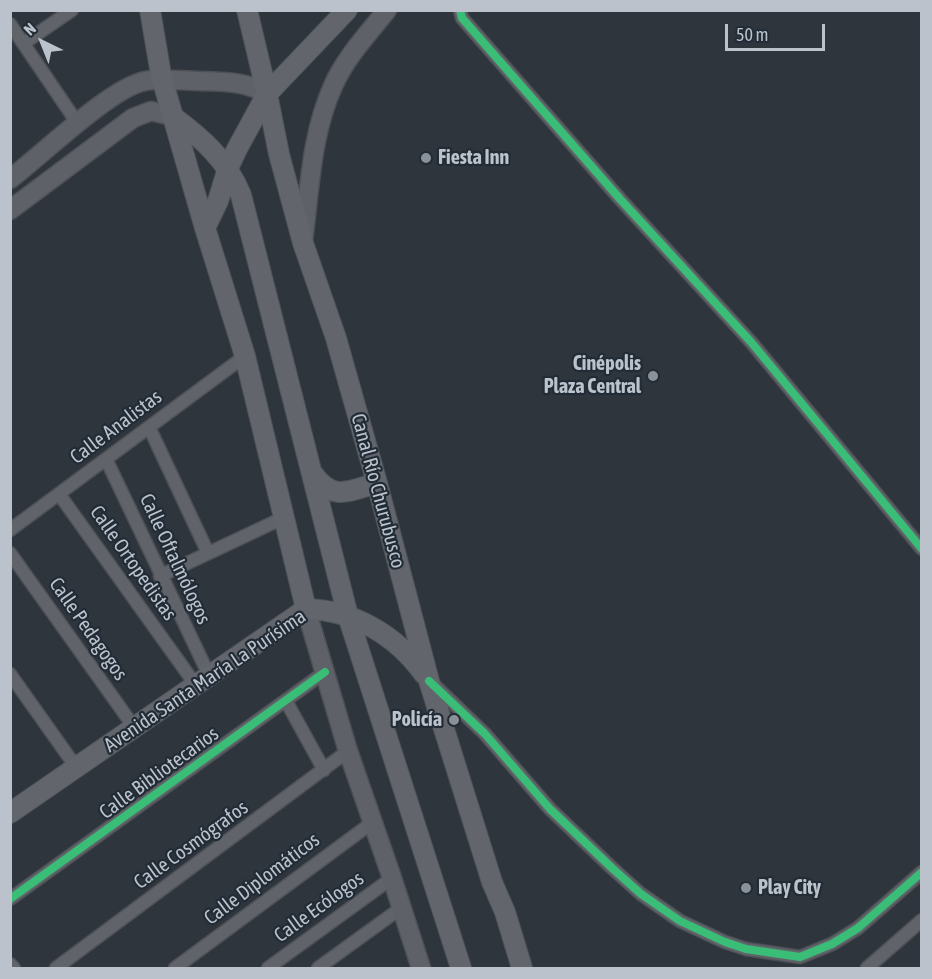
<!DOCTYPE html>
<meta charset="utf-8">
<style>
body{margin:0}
#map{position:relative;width:932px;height:979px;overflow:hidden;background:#2f353c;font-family:"Asap Condensed",sans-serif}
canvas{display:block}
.frame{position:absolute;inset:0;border:12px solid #bbc2cb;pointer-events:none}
.north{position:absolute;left:12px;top:12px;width:60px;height:60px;-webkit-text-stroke:4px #222c36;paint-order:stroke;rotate:317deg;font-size:16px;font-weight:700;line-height:24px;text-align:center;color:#bbc2cb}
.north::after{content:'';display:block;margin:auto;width:21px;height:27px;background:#bbc2cb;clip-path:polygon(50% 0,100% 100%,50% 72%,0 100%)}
.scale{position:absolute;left:725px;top:24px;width:100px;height:27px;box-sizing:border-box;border:3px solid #bbc2cb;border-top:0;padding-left:8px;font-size:18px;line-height:21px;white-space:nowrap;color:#bbc2cb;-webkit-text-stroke:4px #222c36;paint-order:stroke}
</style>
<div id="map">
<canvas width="932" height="979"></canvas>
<div class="frame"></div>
<div class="north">N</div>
<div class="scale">50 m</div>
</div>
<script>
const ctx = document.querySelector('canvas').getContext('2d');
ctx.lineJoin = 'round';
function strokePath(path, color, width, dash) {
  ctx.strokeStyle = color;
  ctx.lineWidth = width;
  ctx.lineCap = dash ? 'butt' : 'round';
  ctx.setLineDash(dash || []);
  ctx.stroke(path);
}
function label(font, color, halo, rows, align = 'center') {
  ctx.font = font + ' "Asap Condensed",sans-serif';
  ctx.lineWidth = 4.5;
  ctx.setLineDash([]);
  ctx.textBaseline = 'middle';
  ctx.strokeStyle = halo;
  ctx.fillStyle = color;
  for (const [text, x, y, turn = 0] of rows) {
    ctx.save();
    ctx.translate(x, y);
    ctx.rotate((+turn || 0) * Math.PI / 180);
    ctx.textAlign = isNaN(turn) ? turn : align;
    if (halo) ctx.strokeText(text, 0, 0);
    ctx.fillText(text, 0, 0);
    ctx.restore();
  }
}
const street = new Path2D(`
 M 460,10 L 462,18 L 620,199 L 751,342 L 922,549
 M 10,24 L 78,124
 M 24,43 L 72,10
 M 149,427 L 208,553
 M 106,459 L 209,675
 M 59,494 L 195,684
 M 10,530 L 245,356
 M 10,553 L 134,727
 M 160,576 L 283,518
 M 10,674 L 76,767
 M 433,684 L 485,734 L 550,809 L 612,868 L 641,894 L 680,921 L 725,942 L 746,949 L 800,957 L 832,944 L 858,928 L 922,872
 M 286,701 L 324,770
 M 10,899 L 325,672
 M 10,964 L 14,968
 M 56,968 L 348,751
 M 175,968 L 373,822
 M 268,968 L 392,878
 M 318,968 L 401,908
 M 867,968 L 922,920`);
const secondary = new Path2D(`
 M 10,179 C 42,155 110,88 145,81 C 163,78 183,81 200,81 C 225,82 246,81 267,94
 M 10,210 L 133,118 L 151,111 L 172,116
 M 303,241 C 310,188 311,135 333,86 C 345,58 368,34 387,10
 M 306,609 L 348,751 L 392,878 L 421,968`);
const primary = new Path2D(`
 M 150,10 L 161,75 L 205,228 L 245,356 L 306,609
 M 247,10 L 267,94 L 279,154 L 303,243 L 336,338 L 377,483 L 429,681 L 492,882 L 505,912 L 522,968
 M 172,116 C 202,138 227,160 241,195 L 348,616 L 461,968
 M 205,228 L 218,201 L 228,168 L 237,149 L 267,94 L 347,10
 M 313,474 C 333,502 349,491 377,483
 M 10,813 L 306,609 C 353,610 396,635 424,674`);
strokePath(street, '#4d5156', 15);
strokePath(secondary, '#4d5156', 21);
strokePath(primary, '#4c5258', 22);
strokePath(street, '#60646a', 12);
strokePath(secondary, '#5e6268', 18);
strokePath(primary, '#62666c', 20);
strokePath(new Path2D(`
 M 460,10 L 462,18 L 620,199 L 751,342 L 922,549
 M 429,681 L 485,734 L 550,809 L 612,868 L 641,894 L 680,921 L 725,942 L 746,949 L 800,957 L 832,944 L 858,928 L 922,872
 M 10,899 L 325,672`), '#3abd76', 8);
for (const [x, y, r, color] of [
 [426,158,6,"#8a9199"],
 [653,376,6,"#8a9199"],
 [454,720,6,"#8a9199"],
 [746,888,6,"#8a9199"]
]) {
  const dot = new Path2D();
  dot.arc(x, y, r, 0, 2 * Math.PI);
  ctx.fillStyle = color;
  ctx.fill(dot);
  strokePath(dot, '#222c36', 2);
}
label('bold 20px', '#bbc2cb', '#222c36', [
 ["Fiesta Inn",438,158],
 ["Cinépolis",641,364,"right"],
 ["Plaza Central",641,387,"right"],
 ["Policía",442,720,"right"],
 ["Play City",758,888]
], 'left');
label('20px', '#bbc2cb', '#222c36', [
 ["Calle Analistas",116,427,-37],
 ["Canal Río Churubusco",378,491,75],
 ["Calle Oftalmólogos",175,559,65],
 ["Calle Ortopedistas",133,563,55],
 ["Calle Pedagogos",88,629,55],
 ["Avenida Santa María La Purísima",205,681,-34],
 ["Calle Bibliotecarios",159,773,-36],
 ["Calle Cosmógrafos",191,845,-36],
 ["Calle Diplomáticos",262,879,-37],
 ["Calle Ecólogos",319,907,-36]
]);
</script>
